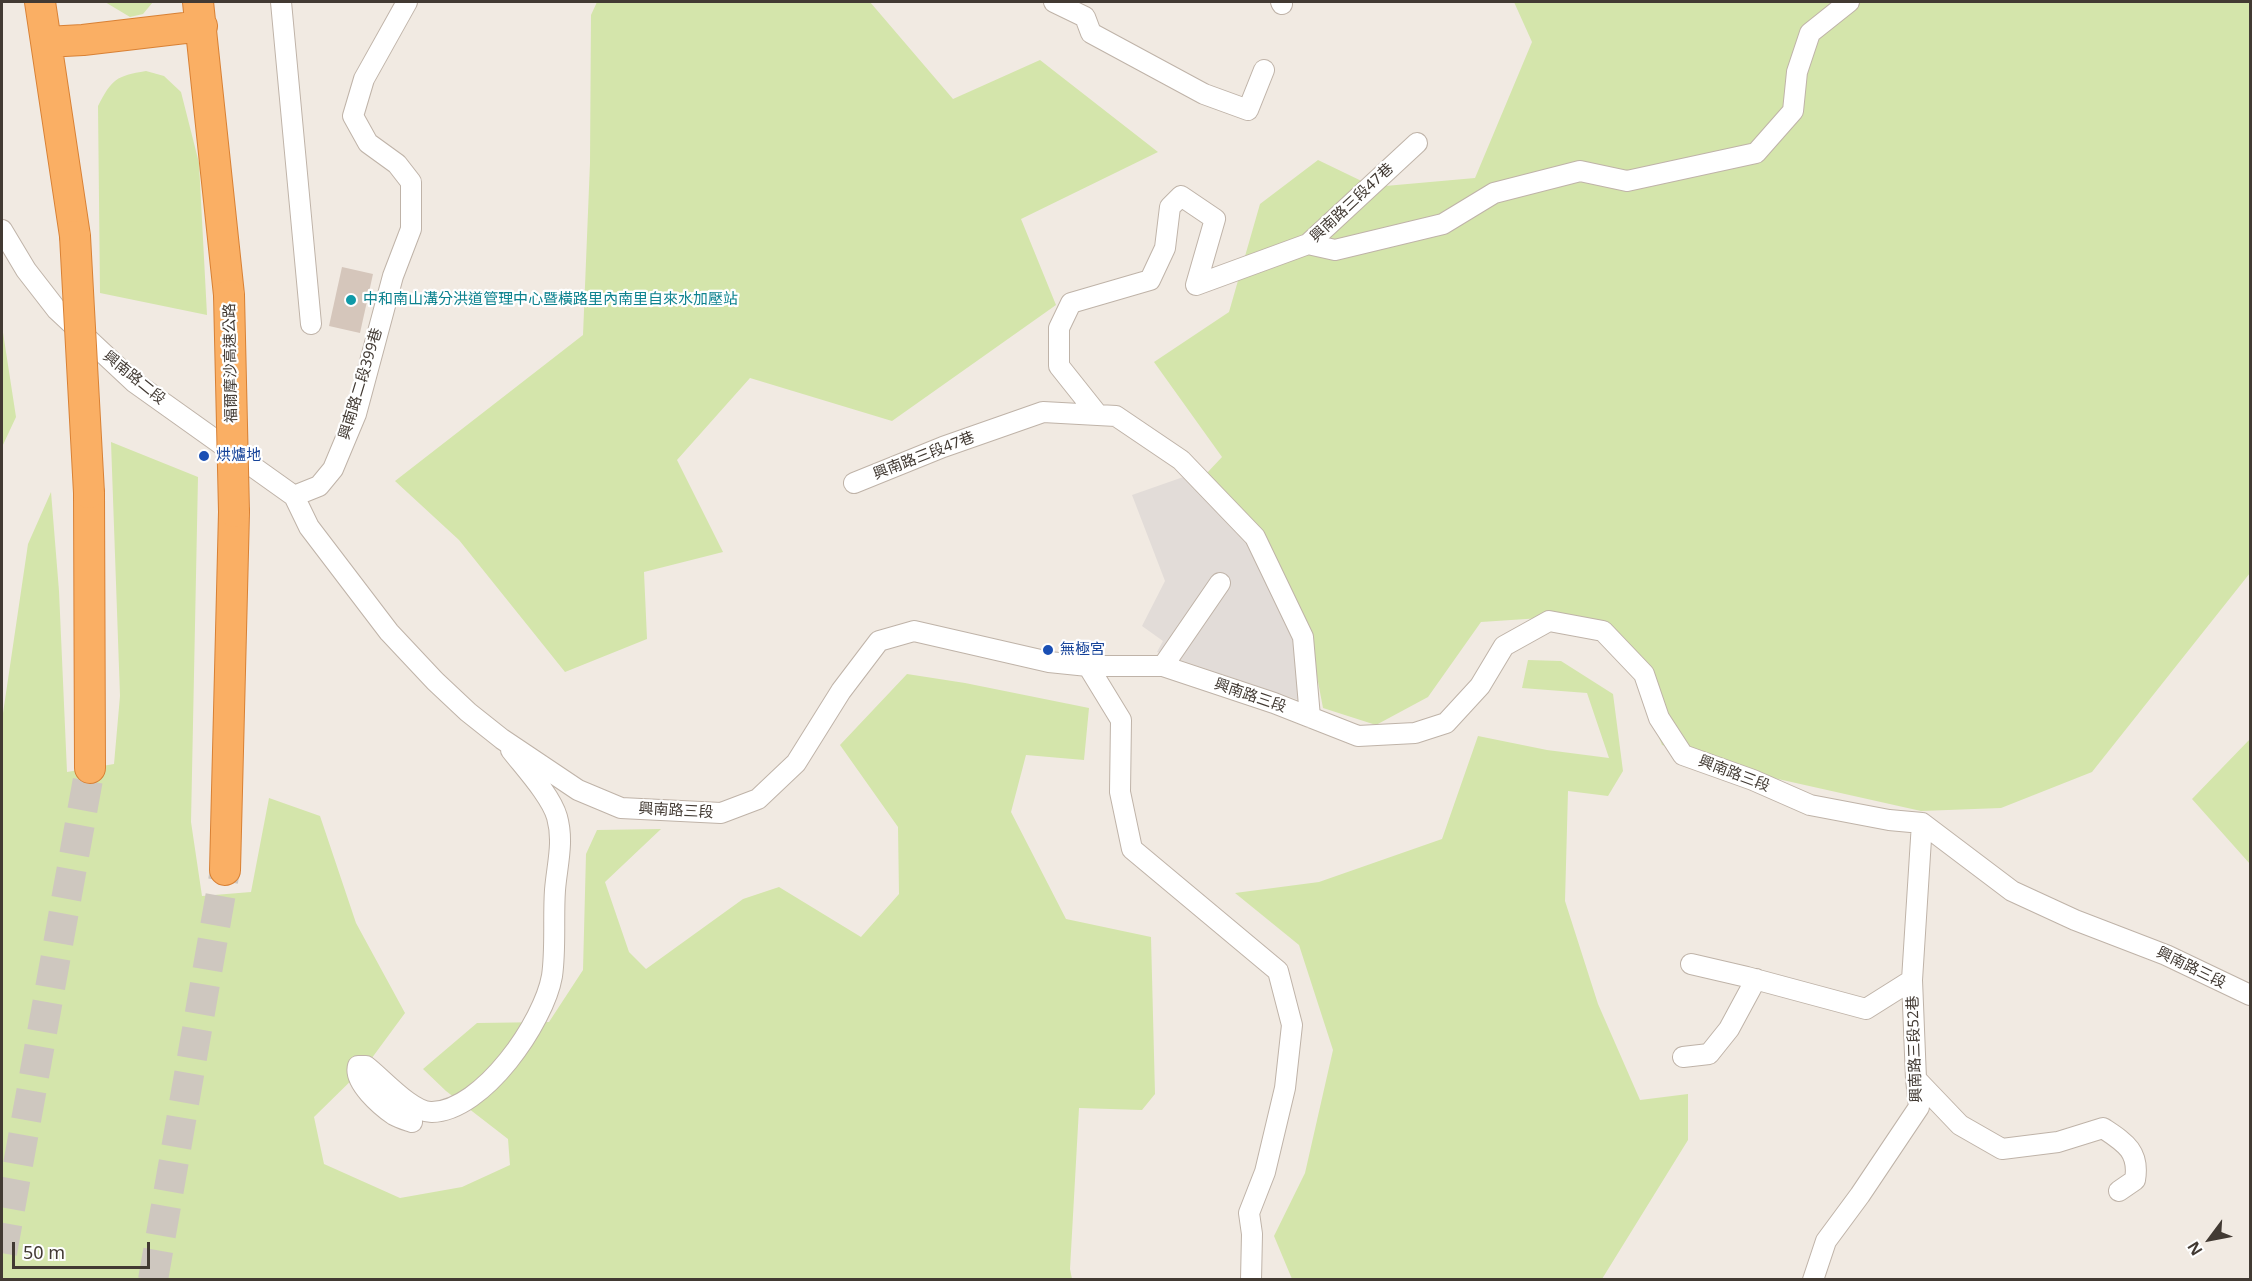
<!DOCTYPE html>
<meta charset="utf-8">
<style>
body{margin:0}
#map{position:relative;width:2252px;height:1281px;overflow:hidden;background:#f1eae2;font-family:"Noto Sans",sans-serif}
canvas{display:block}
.frame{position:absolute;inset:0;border:3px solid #423a33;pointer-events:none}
.north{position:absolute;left:2180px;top:1209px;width:60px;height:60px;-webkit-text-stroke:4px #fff;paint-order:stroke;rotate:238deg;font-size:16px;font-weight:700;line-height:24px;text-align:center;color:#423a33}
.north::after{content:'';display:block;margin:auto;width:21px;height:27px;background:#423a33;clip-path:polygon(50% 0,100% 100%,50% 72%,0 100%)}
.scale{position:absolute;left:12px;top:1242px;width:138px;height:27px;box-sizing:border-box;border:3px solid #423a33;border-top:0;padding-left:8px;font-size:18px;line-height:21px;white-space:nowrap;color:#423a33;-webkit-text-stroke:4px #fff;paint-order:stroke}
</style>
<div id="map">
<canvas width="2252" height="1281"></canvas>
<div class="frame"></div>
<div class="north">N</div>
<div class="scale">50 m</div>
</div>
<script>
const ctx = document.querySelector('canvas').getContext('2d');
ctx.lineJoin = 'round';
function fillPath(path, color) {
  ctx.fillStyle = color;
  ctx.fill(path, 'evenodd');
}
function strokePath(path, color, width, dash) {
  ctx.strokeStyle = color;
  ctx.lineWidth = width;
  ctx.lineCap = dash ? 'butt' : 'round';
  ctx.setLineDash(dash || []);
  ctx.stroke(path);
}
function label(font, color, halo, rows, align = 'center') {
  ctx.font = font + ' "Noto Sans","Noto Sans TC",sans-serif';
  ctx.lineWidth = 4.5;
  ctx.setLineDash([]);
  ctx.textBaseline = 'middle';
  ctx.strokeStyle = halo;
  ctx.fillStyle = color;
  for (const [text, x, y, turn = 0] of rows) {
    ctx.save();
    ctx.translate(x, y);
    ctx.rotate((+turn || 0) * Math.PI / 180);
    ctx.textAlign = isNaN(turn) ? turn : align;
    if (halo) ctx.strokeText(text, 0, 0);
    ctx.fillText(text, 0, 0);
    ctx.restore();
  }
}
fillPath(new Path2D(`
 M 1189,475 L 1250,540 L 1295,636 L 1304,702 L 1157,652 L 1163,641 L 1142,626 L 1165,581 L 1132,495 Z`), '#e2dcd8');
fillPath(new Path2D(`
 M 105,2 L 153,2 L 143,14 L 130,17 Z
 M 597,2 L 870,2 L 953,99 L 1040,60 L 1158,152 L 1021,219 L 1056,305 L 892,421 L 750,378 L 677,460 L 723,552 L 644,572 L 647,639 L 565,672 L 459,540 L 395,481 L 583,335 L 590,163 L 591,15 Z
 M 1514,2 L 2250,2 L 2250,573 L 2092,772 L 2001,808 L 1921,811 L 1769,777 L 1662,745 L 1631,668 L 1571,616 L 1481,622 L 1428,697 L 1376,725 L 1323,708 L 1309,634 L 1206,474 L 1222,457 L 1154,362 L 1229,312 L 1260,204 L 1318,160 L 1374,187 L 1475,178 L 1532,42 Z
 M 146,71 L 164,76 L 181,92 L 199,163 L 207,315 L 100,293 L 98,106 C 112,79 116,76 146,71 Z
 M 2,326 L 16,417 L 2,447 Z
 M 111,442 L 198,477 L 191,822 L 202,896 L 251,892 L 269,798 L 320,816 L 356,923 L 405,1013 L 366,1066 L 314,1117 L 324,1164 L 400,1198 L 462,1187 L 510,1165 L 508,1139 L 446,1091 L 423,1069 L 477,1023 L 549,1022 L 583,970 L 586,854 L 597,830 L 661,829 L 605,882 L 629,952 L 646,969 L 743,899 L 779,887 L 861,937 L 899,894 L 898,827 L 840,745 L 907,674 L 965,683 L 1089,708 L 1084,760 L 1026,755 L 1011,812 L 1066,919 L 1151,937 L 1155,1094 L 1142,1110 L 1079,1108 L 1070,1269 L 1072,1279 L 2,1280 L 2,720 L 28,544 L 51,492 L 59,591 L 67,772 L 114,764 L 120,696 Z
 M 1528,660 L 1561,661 L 1613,694 L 1623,771 L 1608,796 L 1568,791 L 1565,901 L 1598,1004 L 1640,1100 L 1688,1094 L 1688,1140 L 1602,1279 L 1292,1279 L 1274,1236 L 1305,1173 L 1333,1050 L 1299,945 L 1235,893 L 1319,882 L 1442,839 L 1478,736 L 1547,750 L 1609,758 L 1587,693 L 1522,688 Z
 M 2250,739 L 2250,864 L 2192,799 Z`), '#d4e5ab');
fillPath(new Path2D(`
 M 342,267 L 373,274 L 360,333 L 329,326 Z`), '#d5c6bb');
strokePath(new Path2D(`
 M 2,1253 L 90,768
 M 153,1280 L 225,870`), '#cec7bf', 30, [30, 15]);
const minor = new Path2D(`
 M 281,2 L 311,324
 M 1054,2 L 1085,17 L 1091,33 L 1204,94 L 1248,110 L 1264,70
 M 1281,2 L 1282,4
 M 2,230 L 26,270 L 57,310 L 134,382 L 294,496 L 309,527 L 389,632 L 435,681 L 468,712 L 502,739 L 578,790 L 621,808 L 721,813 L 758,799 L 796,763 L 841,691 L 879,641 L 914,631 L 1049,662 L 1088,666 L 1163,666 L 1274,703 L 1358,736 L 1415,733 L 1446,723 L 1480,686 L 1504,646 L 1549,621 L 1603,631 L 1644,674 L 1659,718 L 1683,755 L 1753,780 L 1810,805 L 1889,820 L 1922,823 L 2012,891 L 2075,920 L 2166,955 L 2250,995
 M 1308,244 L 1335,250 L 1443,224 L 1494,193 L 1580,171 L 1627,181 L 1756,153 L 1793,111 L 1797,72 L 1810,33 L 1849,2
 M 1098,415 L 1059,366 L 1059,328 L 1071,303 L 1150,280 L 1165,248 L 1170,207 L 1181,196 L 1215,219 L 1196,285 L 1308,244 L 1417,143
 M 854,483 L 943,447 L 1043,412 L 1116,416 L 1181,460 L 1255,537 L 1303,637 L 1310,717
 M 294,496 L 319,486 L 333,469 L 356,414 L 393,276 L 411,229 L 411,182 L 397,164 L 368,143 L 353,116 L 364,79 L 407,2
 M 1088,666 L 1121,720 L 1120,792 L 1132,849 L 1278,971 L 1292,1025 L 1285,1088 L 1265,1172 L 1249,1213 L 1252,1234 L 1251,1280
 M 1163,666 L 1220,583
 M 1691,964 L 1747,977 L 1866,1009 L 1912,980
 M 1683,1057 L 1709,1054 L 1729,1029 L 1756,979
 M 1916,1079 L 1960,1125 L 2002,1149 L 2058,1142 L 2103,1128 C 2124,1142 2140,1151 2135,1180 L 2119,1191
 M 412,1122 C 406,1120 399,1118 394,1115 C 381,1106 353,1082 358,1066 L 366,1066 C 382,1078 412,1113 432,1112 C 483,1111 544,1022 552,976 C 556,948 553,918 555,890 C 557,865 564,842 557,817 C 551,796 525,768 511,750
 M 1813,1280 L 1826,1241 L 1860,1195 L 1919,1107 L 1916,1079 L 1912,980 L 1922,823`);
const highway = new Path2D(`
 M 40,2 L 75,236
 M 198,2 L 229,295
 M 46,42 L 83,40 L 202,26
 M 89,493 L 90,768
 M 225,870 L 234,512`);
strokePath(minor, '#bfb3a8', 22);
strokePath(highway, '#d88135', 32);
strokePath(minor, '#fff', 20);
strokePath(highway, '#faaf64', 30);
const highwayBridge = new Path2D(`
 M 75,236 L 89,493
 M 229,295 L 234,512`);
strokePath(highwayBridge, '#d88135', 32, []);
strokePath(highwayBridge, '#faaf64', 30);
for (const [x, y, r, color] of [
 [351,300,6,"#0f9aa8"],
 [204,456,6,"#1a4fb4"],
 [1048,650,6,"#1a4fb4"]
]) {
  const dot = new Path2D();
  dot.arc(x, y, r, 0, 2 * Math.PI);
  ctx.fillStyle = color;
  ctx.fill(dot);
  strokePath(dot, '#fff', 2);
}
label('15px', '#423a33', '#fff', [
 ["興南路三段47巷",1352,203,-43],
 ["福爾摩沙高速公路",231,363,-91],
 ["興南路二段",134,378,39],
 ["興南路二段399巷",361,384,-73],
 ["興南路三段47巷",924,456,-21],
 ["興南路三段",1250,696,19],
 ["興南路三段",1734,774,21],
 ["興南路三段",676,811,3],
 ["興南路三段",2191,968,26],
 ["興南路三段52巷",1915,1049,-92]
]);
label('15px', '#0d838f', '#fff', [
 ["中和南山溝分洪道管理中心暨橫路里內南里自來水加壓站",363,300]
], 'left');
label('15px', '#164399', '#fff', [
 ["烘爐地",216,456],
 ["無極宮",1060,650]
], 'left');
</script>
